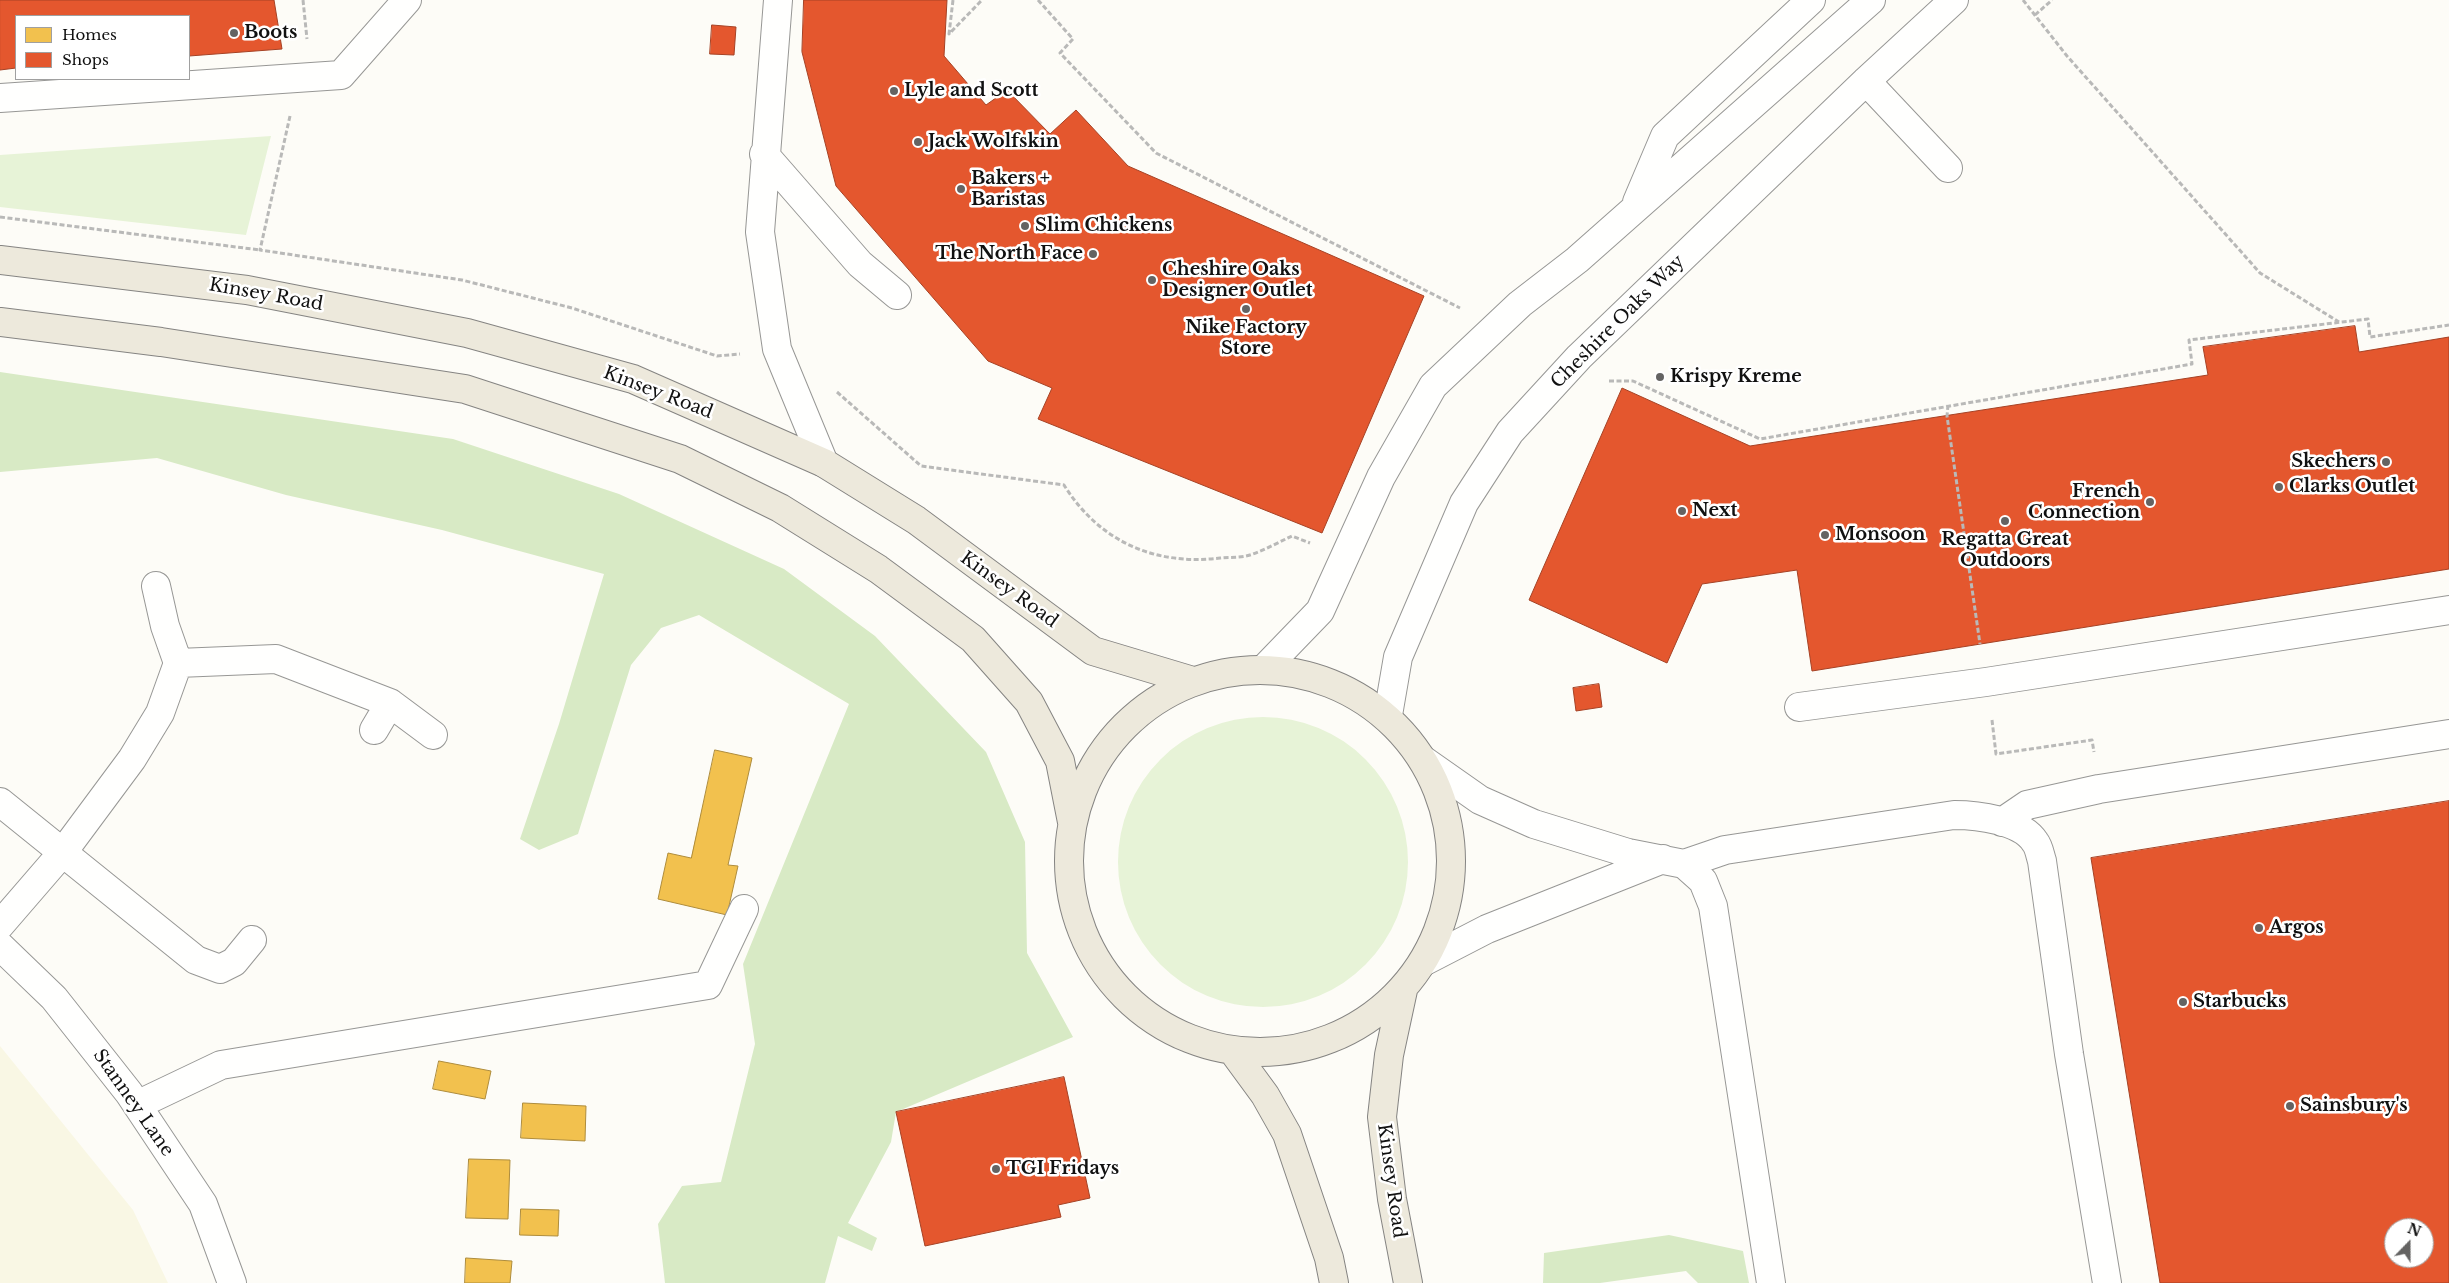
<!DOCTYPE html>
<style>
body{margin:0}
#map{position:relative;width:2449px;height:1283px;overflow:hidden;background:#fdfcf7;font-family:"Libre Baskerville",serif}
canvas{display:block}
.legend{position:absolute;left:15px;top:15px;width:175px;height:65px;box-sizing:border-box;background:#fff;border:1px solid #a0a0a0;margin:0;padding:6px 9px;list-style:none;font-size:15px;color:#111}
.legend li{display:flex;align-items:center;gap:10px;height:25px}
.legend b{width:25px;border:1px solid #a0a0a0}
.north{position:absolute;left:2384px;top:1218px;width:50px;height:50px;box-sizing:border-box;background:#fff;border:1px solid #a0a0a0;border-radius:50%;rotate:22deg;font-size:14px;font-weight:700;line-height:20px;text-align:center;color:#111}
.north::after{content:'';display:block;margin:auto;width:18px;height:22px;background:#646362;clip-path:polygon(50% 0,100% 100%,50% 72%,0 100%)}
</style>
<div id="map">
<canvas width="2449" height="1283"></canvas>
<ul class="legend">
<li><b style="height:14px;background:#f2c14e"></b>Homes</li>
<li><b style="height:14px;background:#e4572e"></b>Shops</li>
</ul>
<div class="north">N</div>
</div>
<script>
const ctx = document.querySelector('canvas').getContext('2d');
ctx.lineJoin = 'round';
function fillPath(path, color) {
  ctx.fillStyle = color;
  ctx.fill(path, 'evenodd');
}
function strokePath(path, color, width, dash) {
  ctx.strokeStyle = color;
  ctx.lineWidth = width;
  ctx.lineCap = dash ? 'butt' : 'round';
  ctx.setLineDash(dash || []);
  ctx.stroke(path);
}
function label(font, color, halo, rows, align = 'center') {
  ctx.font = font + ' "Libre Baskerville",serif';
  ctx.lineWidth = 5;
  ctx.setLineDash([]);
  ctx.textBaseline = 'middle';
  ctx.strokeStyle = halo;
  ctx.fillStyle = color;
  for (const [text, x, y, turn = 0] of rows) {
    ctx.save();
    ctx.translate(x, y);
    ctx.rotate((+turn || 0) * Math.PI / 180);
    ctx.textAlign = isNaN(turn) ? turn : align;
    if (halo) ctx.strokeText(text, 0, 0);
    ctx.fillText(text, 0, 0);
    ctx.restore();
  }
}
fillPath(new Path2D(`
 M 0,1046 L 133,1210 L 168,1283 L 0,1283 Z`), '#f9f7e4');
fillPath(new Path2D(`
 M 271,136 L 246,235 L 0,207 L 0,155 Z
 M1118 862a145 145 0 1 1 290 0a145 145 0 1 1-290 0Z`), '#e7f3d7');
fillPath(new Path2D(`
 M 0,372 L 453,439 L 619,494 L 784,569 L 875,636 L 986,752 L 1025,842 L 1027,953 L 1073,1037 L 896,1112 L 891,1142 L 848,1223 L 877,1238 L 872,1251 L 838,1236 L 825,1283 L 665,1283 L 658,1224 L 682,1186 L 721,1182 L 755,1044 L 743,964 L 849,704 L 699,615 L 661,628 L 631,665 L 578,834 L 539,850 L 520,839 L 559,724 L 604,574 L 442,530 L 286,495 L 157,458 L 0,472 Z
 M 1669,1235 L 1743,1251 L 1749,1283 L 1698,1283 L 1686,1271 L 1600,1283 L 1543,1283 L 1544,1253 Z`), '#d8eac5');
const homes = new Path2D(`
 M 715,750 L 752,758 L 728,865 L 738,866 L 727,915 L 658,899 L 668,853 L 691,858 Z
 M 439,1061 L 491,1071 L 485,1099 L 433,1089 Z
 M 523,1103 L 586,1106 L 585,1141 L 521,1138 Z
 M 469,1159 L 510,1160 L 508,1219 L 466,1218 Z
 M 521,1209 L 559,1210 L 558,1236 L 520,1235 Z
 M 466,1258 L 512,1261 L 510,1283 L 465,1283 Z`);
fillPath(homes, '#f2c14e');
strokePath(homes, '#ae8c3c', 1);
const shops = new Path2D(`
 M 0,0 L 274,0 L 282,49 L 189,56 L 189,16 L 16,16 L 16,68 L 0,70 Z
 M 804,0 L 947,0 L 944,56 L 986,105 L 1007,90 L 1050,134 L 1076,110 L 1128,166 L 1424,296 L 1322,533 L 1038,419 L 1052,388 L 988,361 L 836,186 L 802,52 Z
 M 712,25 L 736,27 L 734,55 L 710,54 Z
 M 2355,326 L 2359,352 L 2449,337 L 2449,569 L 1812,671 L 1797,570 L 1702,584 L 1667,663 L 1529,600 L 1622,388 L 1750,446 L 2208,375 L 2203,347 Z
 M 1599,684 L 1602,707 L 1576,711 L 1573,688 Z
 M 2449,801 L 2449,1283 L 2160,1283 L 2091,858 ZM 2394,1228 L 2424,1228 L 2424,1258 L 2394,1258 Z
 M 1064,1077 L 1090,1198 L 1058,1205 L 1061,1217 L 925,1246 L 896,1112 Z`);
fillPath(shops, '#e4572e');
strokePath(shops, '#a54225', 1);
const minor = new Path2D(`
 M 778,0 L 760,232 L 777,349 L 824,463
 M 1866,81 L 1948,168
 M 0,98 L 341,75 L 407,0
 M 764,154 L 860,264 L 897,295
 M 1637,202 L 1665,136 L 1811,0
 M 178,663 L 276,659 L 390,703 L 433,735
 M 1264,669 L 1320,611 L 1381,477 L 1433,386 L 1520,304 L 1577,260 L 1871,0
 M 1799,707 L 1986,682 L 2449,610
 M 1388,715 L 1398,657 L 1464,503 L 1510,432 L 1579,357 L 1866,81 L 1954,0
 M 374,730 L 390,703
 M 1423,760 L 1480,800 L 1534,824 L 1628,853 L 1684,864 L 1703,881 L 1713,906 L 1771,1283
 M 0,802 L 196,960 L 220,969 L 234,962 L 252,940
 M 2002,822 L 2027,805 L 2099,789 L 2449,734
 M 1684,864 L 1725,850 L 1954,815 C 1977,815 2021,820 2035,842 C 2039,847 2040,855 2042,861 L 2069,1054 L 2107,1283
 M 0,925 L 63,852 L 132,759 L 160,713 L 178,663 L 165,626 L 156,586
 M 0,946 L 54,998 L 129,1093 L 203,1204 L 232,1283
 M 1425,961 L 1487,929 L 1663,859
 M 137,1105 L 221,1065 L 708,985 L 744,909`);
const major = new Path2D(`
 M 0,260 L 247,290 L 467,333 L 633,379 L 824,463 L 916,520 L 1093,651 L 1193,681
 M 0,322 L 161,342 L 465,389 L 680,459 L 780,508 L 878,569 L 973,639 L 1029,702 L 1060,761 L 1072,822
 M1069 861a191 191 0 1 1 382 0a191 191 0 1 1-382 0Z
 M 1403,990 L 1389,1055 L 1382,1117 L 1392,1199 L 1408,1283
 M 1232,1050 L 1265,1095 L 1287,1134 L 1329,1258 L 1334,1283`);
strokePath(minor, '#979795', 30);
strokePath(major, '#858482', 30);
strokePath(new Path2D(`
 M 303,0 L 307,39
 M 953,0 L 949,34 L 982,0
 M 1038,0 L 1073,39 L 1060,53 L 1156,153 L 1460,308
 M 2023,0 L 2067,56 L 2260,273 L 2339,322
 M 2035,15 L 2052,0
 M 290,116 L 260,250 L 462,280 L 572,308 L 717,356 L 740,354
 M 0,217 L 260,250
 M 1609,381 L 1633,381 L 1760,439 L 2192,364 L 2189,340 L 2368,319 L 2370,337 L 2449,325
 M 837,392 L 921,466 L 1064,485 C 1099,541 1154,566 1220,558 C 1230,557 1241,558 1250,555 C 1265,550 1279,542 1292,536 L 1310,543
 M 1948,405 L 1947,416 L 1980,644
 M 1992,720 L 1996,754 L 2092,740 L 2094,752`), '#b9b9b8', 3, [5, 2.5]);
strokePath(minor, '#fffffe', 28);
strokePath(major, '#ede9dc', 28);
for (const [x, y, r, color] of [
 [234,33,5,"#646362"],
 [894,91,5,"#646362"],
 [918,142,5,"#646362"],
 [961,189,5,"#646362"],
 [1025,226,5,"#646362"],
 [1093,254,5,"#646362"],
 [1152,280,5,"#646362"],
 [1246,309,5,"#646362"],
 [1660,377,5,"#646362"],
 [2386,462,5,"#646362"],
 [2279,487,5,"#646362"],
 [2150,502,5,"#646362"],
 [1682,511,5,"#646362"],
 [2005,521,5,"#646362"],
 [1825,535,5,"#646362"],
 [2259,928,5,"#646362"],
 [2183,1002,5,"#646362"],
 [2290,1106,5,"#646362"],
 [996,1169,5,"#646362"]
]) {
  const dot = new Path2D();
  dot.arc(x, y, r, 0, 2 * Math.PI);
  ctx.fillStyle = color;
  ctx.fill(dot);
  strokePath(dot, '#fff', 2);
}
label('bold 18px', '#111', '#fff', [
 ["Boots",244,33],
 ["Lyle and Scott",904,91],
 ["Jack Wolfskin",928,142],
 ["Bakers +",971,179],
 ["Baristas",971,200],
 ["Slim Chickens",1035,226],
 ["The North Face",1083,254,"right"],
 ["Cheshire Oaks",1162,270],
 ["Designer Outlet",1162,291],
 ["Nike Factory",1246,328,"center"],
 ["Store",1246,349,"center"],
 ["Krispy Kreme",1670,377],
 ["Skechers",2376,462,"right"],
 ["Clarks Outlet",2289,487],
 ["French",2140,492,"right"],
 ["Connection",2140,513,"right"],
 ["Next",1692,511],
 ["Monsoon",1835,535],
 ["Regatta Great",2005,540,"center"],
 ["Outdoors",2005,561,"center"],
 ["Argos",2269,928],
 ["Starbucks",2193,1002],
 ["Sainsbury's",2300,1106],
 ["TGI Fridays",1006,1169]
], 'left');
label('18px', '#111', '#fff', [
 ["Kinsey Road",266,295,10],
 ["Cheshire Oaks Way",1618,322,-45],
 ["Kinsey Road",658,393,21],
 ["Kinsey Road",1009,590,36],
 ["Stanney Lane",133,1103,55],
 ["Kinsey Road",1391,1181,82]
]);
</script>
